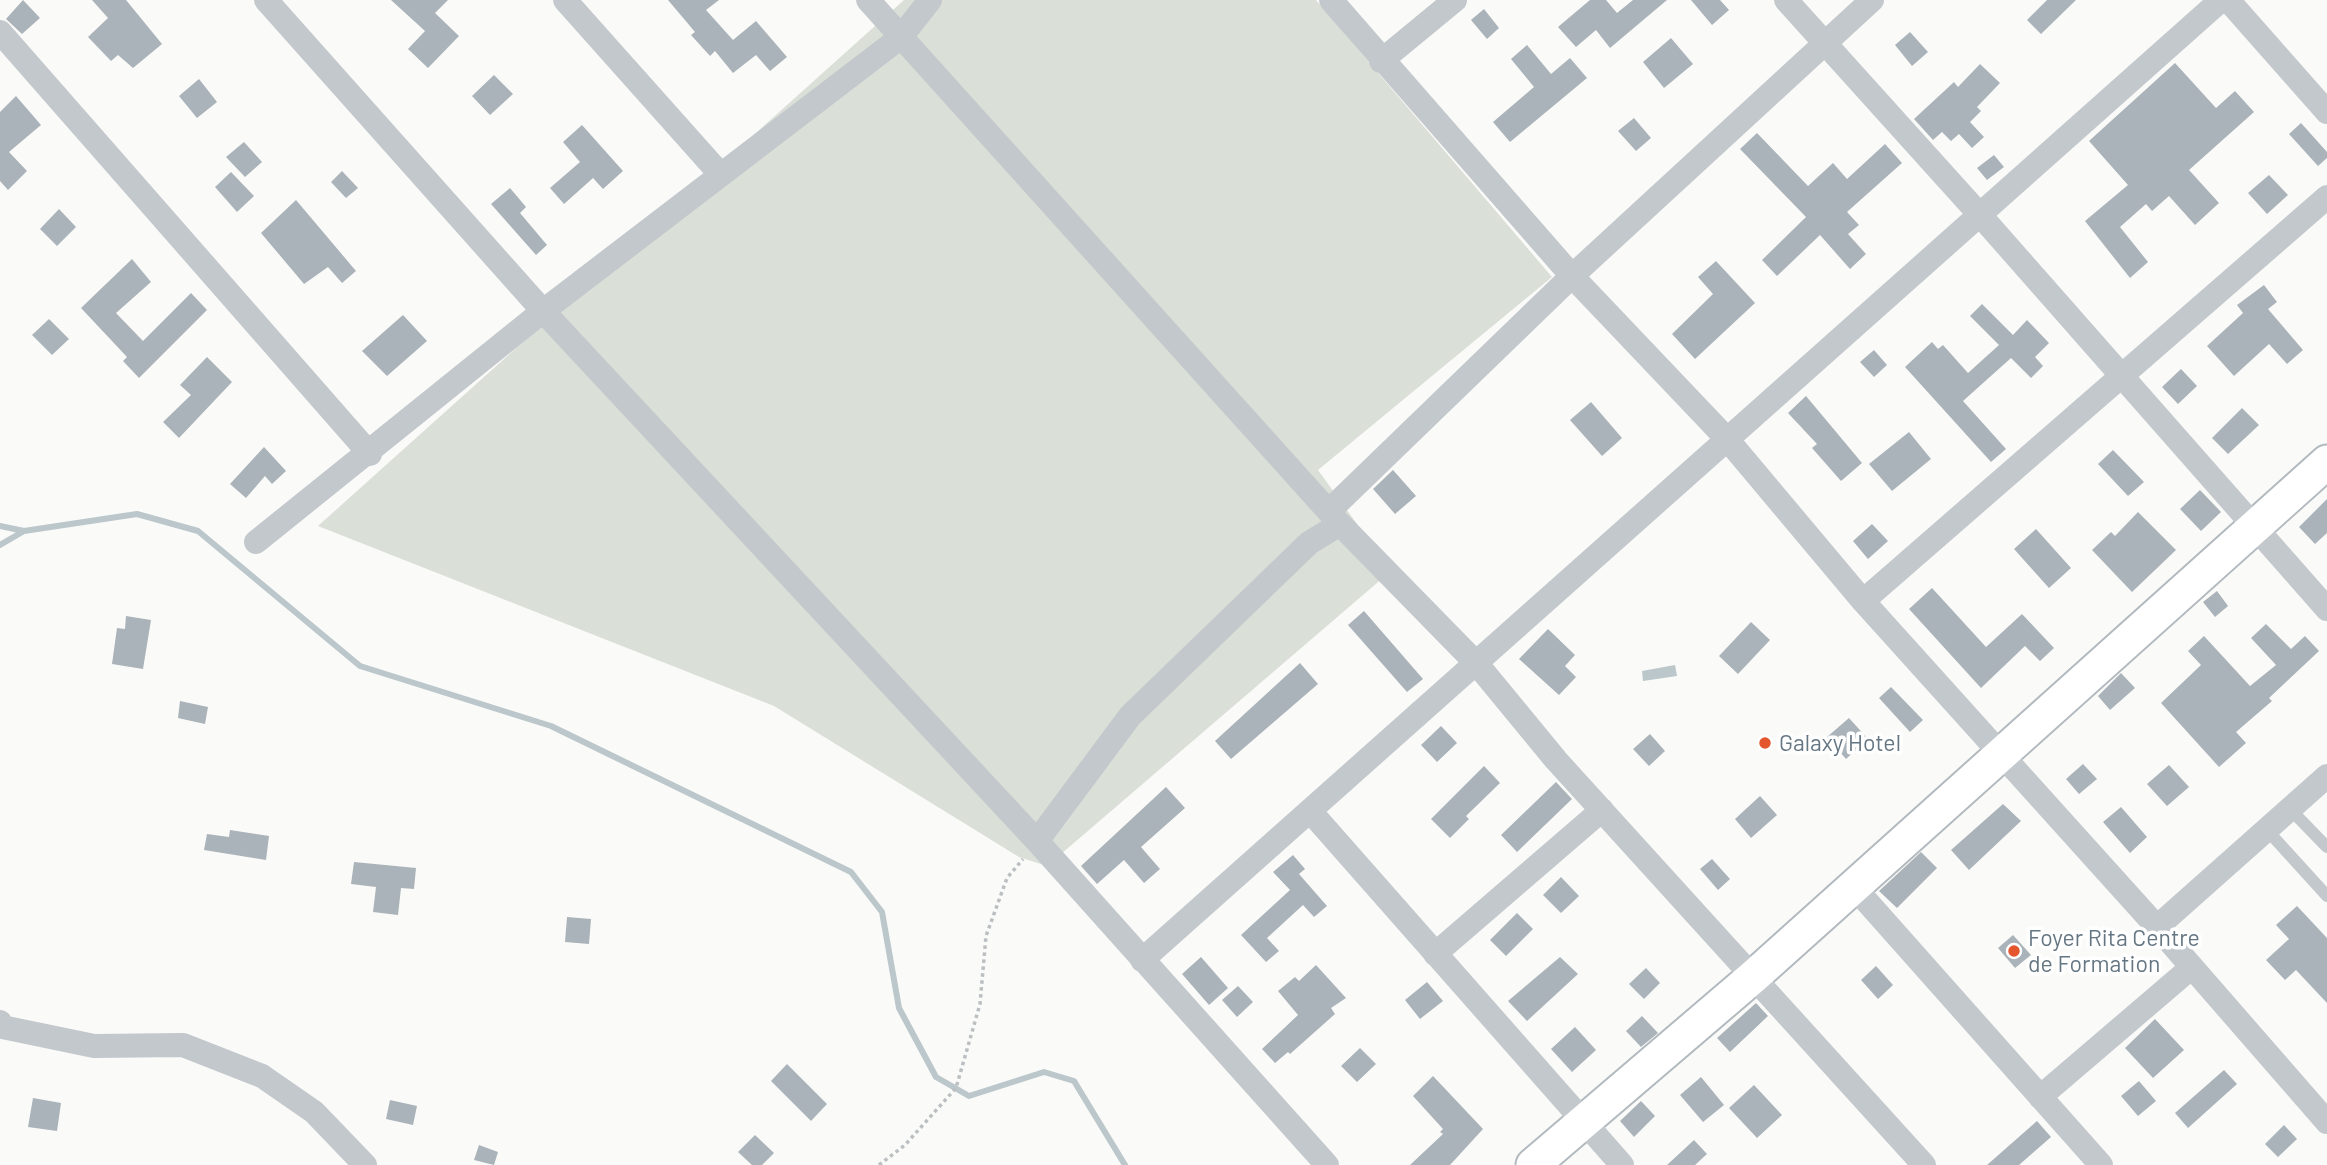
<!DOCTYPE html>
<style>
body{margin:0}
canvas{display:block;background:#fafaf8}
</style>
<canvas width="2327" height="1165"></canvas>
<script>
const ctx = document.querySelector('canvas').getContext('2d');
ctx.lineJoin = 'round';
function fillPath(path, color) {
  ctx.fillStyle = color;
  ctx.fill(path, 'evenodd');
}
function strokePath(path, color, width, dash) {
  ctx.strokeStyle = color;
  ctx.lineWidth = width;
  ctx.lineCap = dash ? 'butt' : 'round';
  ctx.setLineDash(dash || []);
  ctx.stroke(path);
}
function label(font, color, halo, rows, align = 'center') {
  ctx.font = font + ' Barlow,sans-serif';
  ctx.lineWidth = 7;
  ctx.setLineDash([]);
  ctx.textBaseline = 'middle';
  ctx.strokeStyle = halo;
  ctx.fillStyle = color;
  for (const [text, x, y, turn = 0] of rows) {
    ctx.save();
    ctx.translate(x, y);
    ctx.rotate((+turn || 0) * Math.PI / 180);
    ctx.textAlign = isNaN(turn) ? turn : align;
    if (halo) ctx.strokeText(text, 0, 0);
    ctx.fillText(text, 0, 0);
    ctx.restore();
  }
}
fillPath(new Path2D(`
 M 904,0 L 1316,0 L 1552,277 L 1318,470 L 1391,571 L 1047,866 L 1019,857 L 774,706 L 318,526 Z`), '#dadfd7');
fillPath(new Path2D(`
 M 1675,665 L 1677,676 L 1643,681 L 1642,671 Z`), '#bbc7cb');
strokePath(new Path2D(`
 M 0,526 L 24,531
 M 0,545 L 24,531 L 137,514 L 198,531 L 360,666 L 551,726 L 851,872 L 882,912 L 899,1008 L 936,1077 L 969,1096 L 1044,1072 L 1074,1081 L 1125,1165`), '#bbc7cb', 6);
fillPath(new Path2D(`
 M 23,0 L 40,18 L 22,34 L 6,19 Z
 M 92,0 L 126,0 L 162,44 L 133,68 L 118,55 L 111,61 L 88,37 L 108,18 Z
 M 391,0 L 448,0 L 435,13 L 459,36 L 428,68 L 408,49 L 425,31 Z
 M 668,0 L 719,0 L 706,10 L 733,40 L 756,21 L 787,57 L 770,71 L 756,55 L 733,73 L 715,51 L 710,56 L 691,35 L 695,32 Z
 M 1590,0 L 1606,0 L 1617,13 L 1633,0 L 1667,0 L 1610,48 L 1596,30 L 1576,47 L 1558,27 Z
 M 1691,0 L 1720,0 L 1729,10 L 1712,25 Z
 M 2047,0 L 2076,0 L 2041,34 L 2027,20 Z
 M 1484,9 L 1499,28 L 1487,39 L 1471,20 Z
 M 1910,32 L 1928,52 L 1912,66 L 1895,45 Z
 M 1671,38 L 1693,64 L 1664,88 L 1643,62 Z
 M 1527,45 L 1551,74 L 1570,58 L 1587,78 L 1510,142 L 1493,122 L 1534,87 L 1511,59 Z
 M 2175,63 L 2216,108 L 2235,91 L 2254,112 L 2189,170 L 2219,203 L 2195,225 L 2169,196 L 2152,211 L 2146,204 L 2120,227 L 2148,262 L 2130,278 L 2085,221 L 2128,185 L 2089,141 Z
 M 1980,64 L 2000,83 L 1977,107 L 1981,111 L 1970,122 L 1984,137 L 1972,148 L 1959,134 L 1951,141 L 1942,132 L 1933,140 L 1914,119 L 1954,82 L 1958,87 Z
 M 494,75 L 513,94 L 490,115 L 472,96 Z
 M 199,79 L 217,102 L 197,118 L 179,96 Z
 M 16,96 L 41,125 L 9,152 L 27,171 L 8,190 L 0,181 L 0,112 Z
 M 1634,118 L 1651,138 L 1636,151 L 1618,131 Z
 M 2301,123 L 2327,152 L 2327,158 L 2318,166 L 2289,134 Z
 M 582,125 L 623,171 L 603,189 L 593,178 L 564,204 L 550,188 L 580,162 L 563,142 Z
 M 1757,133 L 1808,186 L 1833,163 L 1847,179 L 1885,144 L 1902,163 L 1847,212 L 1859,225 L 1848,234 L 1866,254 L 1850,269 L 1820,235 L 1777,276 L 1762,260 L 1806,217 L 1740,149 Z
 M 244,142 L 262,162 L 245,177 L 226,157 Z
 M 1994,155 L 2004,167 L 1987,180 L 1977,168 Z
 M 342,171 L 358,188 L 346,198 L 331,182 Z
 M 231,172 L 254,196 L 237,212 L 215,187 Z
 M 2269,175 L 2288,195 L 2267,214 L 2248,193 Z
 M 510,188 L 526,207 L 520,213 L 547,245 L 536,255 L 491,204 Z
 M 296,200 L 356,271 L 342,283 L 328,267 L 304,284 L 261,233 Z
 M 59,209 L 76,227 L 57,246 L 40,229 Z
 M 132,259 L 151,282 L 116,313 L 143,341 L 191,293 L 207,310 L 139,378 L 123,361 L 127,357 L 81,308 Z
 M 1716,261 L 1755,303 L 1695,359 L 1672,334 L 1713,294 L 1698,277 Z
 M 2264,285 L 2277,302 L 2268,309 L 2303,350 L 2287,364 L 2269,344 L 2234,376 L 2207,346 L 2243,313 L 2237,305 Z
 M 1982,304 L 2013,335 L 2027,320 L 2049,343 L 2035,357 L 2043,366 L 2031,378 L 2011,358 L 1963,401 L 2006,449 L 1991,462 L 1905,367 L 1932,342 L 1938,349 L 1943,345 L 1968,373 L 1999,345 L 1970,316 Z
 M 403,315 L 427,341 L 387,376 L 362,351 Z
 M 49,319 L 69,339 L 52,355 L 32,335 Z
 M 1874,350 L 1887,365 L 1874,377 L 1860,362 Z
 M 207,357 L 232,382 L 179,438 L 163,422 L 191,395 L 180,385 Z
 M 2181,369 L 2197,386 L 2178,404 L 2162,387 Z
 M 1806,396 L 1862,463 L 1841,481 L 1812,448 L 1817,444 L 1788,413 Z
 M 1591,402 L 1622,438 L 1602,456 L 1570,420 Z
 M 2242,408 L 2259,425 L 2228,454 L 2212,438 Z
 M 1909,432 L 1931,459 L 1892,491 L 1869,464 Z
 M 264,447 L 286,471 L 272,484 L 265,476 L 246,498 L 230,484 Z
 M 2113,450 L 2144,482 L 2128,496 L 2098,464 Z
 M 1393,470 L 1416,496 L 1395,514 L 1373,489 Z
 M 2200,490 L 2221,512 L 2201,531 L 2180,509 Z
 M 2327,499 L 2327,533 L 2315,544 L 2299,527 Z
 M 2138,512 L 2176,550 L 2132,592 L 2092,550 L 2111,532 L 2115,536 Z
 M 1872,524 L 1888,541 L 1868,559 L 1853,541 Z
 M 2036,529 L 2071,568 L 2049,588 L 2014,549 Z
 M 1932,588 L 1986,647 L 2022,614 L 2054,648 L 2040,661 L 2025,646 L 1981,688 L 1909,609 Z
 M 2217,591 L 2228,606 L 2215,617 L 2203,602 Z
 M 1364,611 L 1423,679 L 1407,692 L 1348,625 Z
 M 126,616 L 151,620 L 143,669 L 112,664 L 117,628 L 125,629 Z
 M 1751,622 L 1770,640 L 1738,674 L 1719,656 Z
 M 2266,624 L 2291,649 L 2305,636 L 2319,651 L 2269,698 L 2272,701 L 2236,732 L 2246,743 L 2219,767 L 2161,703 L 2201,665 L 2188,651 L 2204,636 L 2250,686 L 2276,665 L 2251,638 Z
 M 1548,629 L 1575,655 L 1565,666 L 1576,677 L 1559,695 L 1519,659 Z
 M 1300,663 L 1318,684 L 1231,759 L 1215,741 Z
 M 2121,673 L 2135,688 L 2110,710 L 2098,696 Z
 M 1891,687 L 1923,720 L 1910,732 L 1879,698 Z
 M 180,701 L 208,707 L 205,724 L 178,718 Z
 M 1849,718 L 1868,739 L 1846,759 L 1827,737 Z
 M 1441,726 L 1457,743 L 1437,762 L 1421,745 Z
 M 1650,734 L 1665,751 L 1649,766 L 1633,749 Z
 M 2083,764 L 2097,779 L 2079,794 L 2066,779 Z
 M 2169,765 L 2189,787 L 2167,806 L 2147,784 Z
 M 1484,766 L 1500,783 L 1466,816 L 1469,819 L 1450,838 L 1431,819 Z
 M 1556,782 L 1572,799 L 1517,852 L 1501,835 Z
 M 1166,787 L 1185,808 L 1141,847 L 1160,869 L 1144,883 L 1124,860 L 1097,884 L 1081,866 Z
 M 1760,796 L 1777,815 L 1751,838 L 1735,819 Z
 M 2003,804 L 2021,821 L 1969,870 L 1951,850 Z
 M 2121,807 L 2147,837 L 2130,853 L 2103,822 Z
 M 230,830 L 269,836 L 266,860 L 204,850 L 207,834 L 229,837 Z
 M 1921,852 L 1937,868 L 1897,908 L 1879,891 Z
 M 1293,855 L 1305,869 L 1299,874 L 1327,906 L 1314,917 L 1303,905 L 1267,938 L 1279,951 L 1266,962 L 1241,935 L 1290,890 L 1273,872 Z
 M 1712,859 L 1730,879 L 1718,890 L 1700,869 Z
 M 354,862 L 416,868 L 414,889 L 401,888 L 398,915 L 373,912 L 376,887 L 351,884 Z
 M 1561,877 L 1579,896 L 1561,913 L 1543,895 Z
 M 2297,906 L 2327,938 L 2327,1003 L 2296,970 L 2285,980 L 2266,960 L 2289,939 L 2276,925 Z
 M 1517,913 L 1533,929 L 1506,956 L 1490,940 Z
 M 567,917 L 591,919 L 589,944 L 565,942 Z
 M 2013,935 L 2031,955 L 2015,968 L 1998,948 Z
 M 1201,957 L 1228,988 L 1209,1005 L 1182,974 Z
 M 1560,957 L 1578,974 L 1527,1021 L 1508,1001 Z
 M 1316,965 L 1346,998 L 1331,1008 L 1335,1014 L 1290,1054 L 1288,1052 L 1275,1063 L 1262,1049 L 1298,1015 L 1278,991 L 1295,977 L 1299,981 Z
 M 1876,966 L 1893,985 L 1878,999 L 1861,980 Z
 M 1646,968 L 1660,983 L 1644,999 L 1629,984 Z
 M 1427,982 L 1443,1001 L 1420,1019 L 1405,1000 Z
 M 1238,986 L 1253,1002 L 1237,1017 L 1222,1000 Z
 M 1756,1003 L 1768,1016 L 1730,1052 L 1717,1038 Z
 M 1642,1016 L 1658,1033 L 1641,1047 L 1626,1031 Z
 M 2155,1019 L 2184,1050 L 2153,1078 L 2125,1048 Z
 M 1575,1027 L 1596,1050 L 1572,1072 L 1551,1049 Z
 M 1360,1048 L 1376,1064 L 1357,1082 L 1341,1066 Z
 M 787,1064 L 827,1104 L 811,1121 L 771,1081 Z
 M 2224,1070 L 2237,1084 L 2188,1128 L 2175,1113 Z
 M 1433,1076 L 1483,1129 L 1450,1165 L 1410,1165 L 1443,1134 L 1440,1132 L 1443,1129 L 1413,1096 Z
 M 1701,1077 L 1724,1105 L 1703,1122 L 1680,1095 Z
 M 2139,1081 L 2156,1101 L 2138,1116 L 2121,1096 Z
 M 1754,1085 L 1782,1115 L 1757,1138 L 1729,1108 Z
 M 33,1098 L 61,1103 L 57,1131 L 28,1127 Z
 M 390,1100 L 417,1106 L 413,1125 L 386,1119 Z
 M 1641,1101 L 1655,1116 L 1634,1137 L 1620,1121 Z
 M 2037,1121 L 2051,1137 L 2019,1165 L 1987,1165 Z
 M 2284,1125 L 2297,1139 L 2278,1157 L 2265,1144 Z
 M 755,1135 L 774,1153 L 762,1165 L 752,1165 L 738,1152 Z
 M 1694,1140 L 1707,1154 L 1695,1165 L 1667,1165 Z
 M 479,1145 L 498,1152 L 494,1165 L 474,1160 Z`), '#aab3b9');
const secondary = new Path2D(`
 M 1533,1165 L 1753,977 L 2327,462`);
strokePath(secondary, '#b3babf', 37);
strokePath(new Path2D(`
 M 879,1165 L 905,1145 L 956,1088 L 980,1004 L 986,936 L 1007,878 L 1023,859`), '#bbbfc2', 3.5, [3.5, 3.5]);
strokePath(new Path2D(`
 M 2290,809 L 2327,847
 M 2267,830 L 2327,896`), '#c3c8cc', 12);
strokePath(new Path2D(`
 M 266,0 L 543,311 L 1037,841 L 1327,1165
 M 565,0 L 721,175
 M 868,0 L 1340,524 L 1477,664 L 1556,760 L 1924,1165
 M 1331,0 L 1572,276 L 1727,439 L 1863,601 L 2157,927 L 2327,1122
 M 1786,0 L 1980,215 L 2327,609
 M 2228,0 L 2327,112
 M 0,32 L 370,454
 M 1381,61 L 1455,0
 M 1330,510 L 1572,276 L 1872,0
 M 256,542 L 543,311 L 901,37 L 930,0
 M 1863,601 L 2327,197
 M 1310,811 L 1622,1165
 M 1037,841 L 1130,716 L 1309,543 L 1340,524
 M 1854,887 L 2101,1165
 M 2157,927 L 2327,776
 M 1435,954 L 1602,810
 M 1142,960 L 2221,0
 M 0,1022 L 2,1027 L 94,1046 L 183,1045 L 262,1076 L 314,1112 L 365,1165
 M 2040,1097 L 2192,967`), '#c3c8cc', 24);
strokePath(secondary, '#fff', 33);
for (const [x, y, r, color] of [
 [1765,743,7,"#e4572e"],
 [2014,951,7,"#e4572e"]
]) {
  const dot = new Path2D();
  dot.arc(x, y, r, 0, 2 * Math.PI);
  ctx.fillStyle = color;
  ctx.fill(dot);
  strokePath(dot, '#fff', 2.5);
}
label('23px', '#657683', '#fff', [
 ["Galaxy Hotel",1779,743],
 ["Foyer Rita Centre",2028,938],
 ["de Formation",2028,964]
], 'left');
</script>
